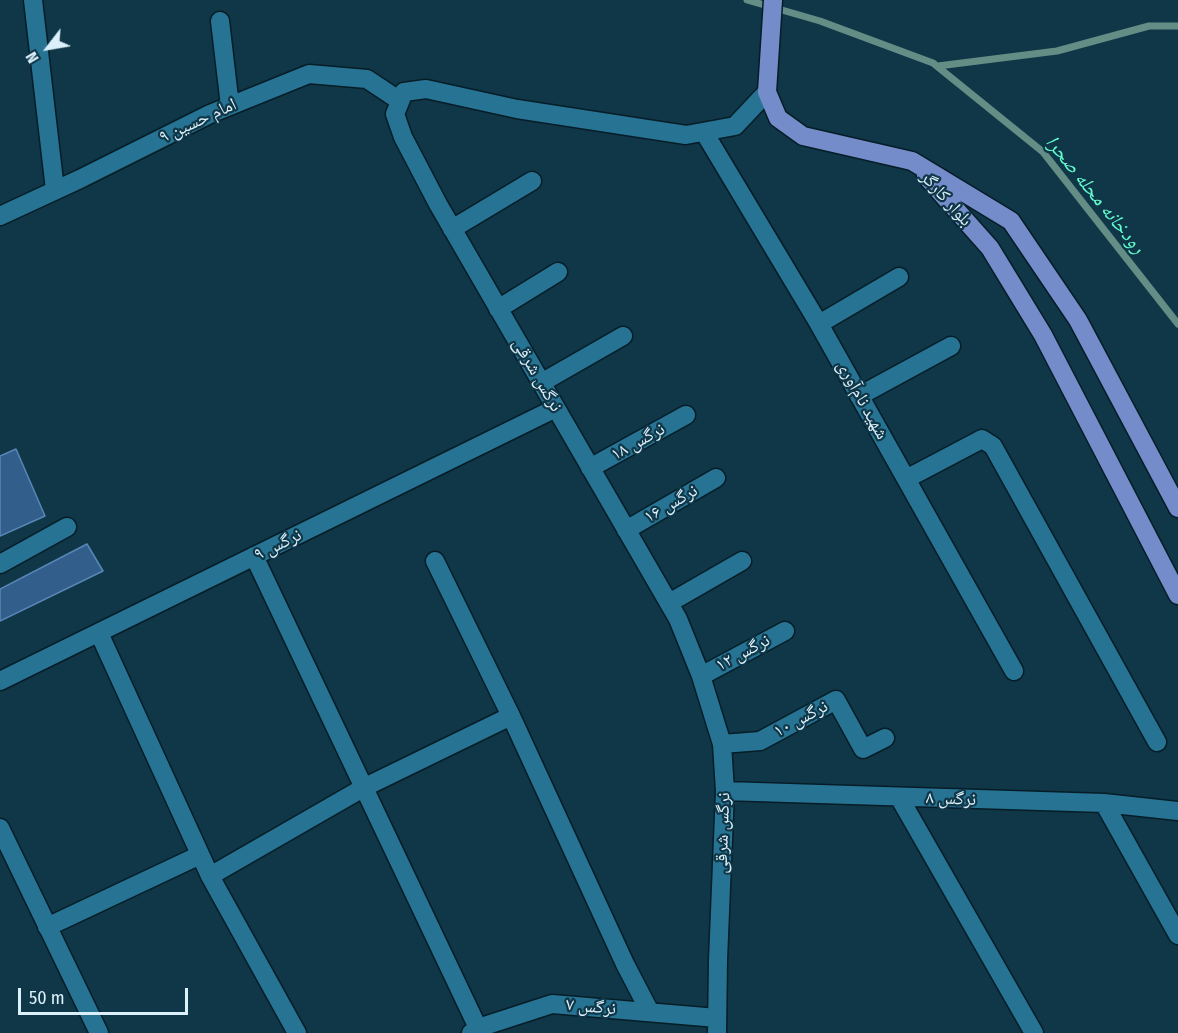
<!DOCTYPE html>
<meta charset="utf-8">
<style>
body{margin:0}
#map{position:relative;width:1178px;height:1033px;overflow:hidden;background:#0f3748;font-family:"Fira Sans Condensed",sans-serif}
canvas{display:block}
.north{position:absolute;left:18px;top:18px;width:60px;height:60px;-webkit-text-stroke:4px #0f3748;paint-order:stroke;rotate:239deg;font-size:16px;font-weight:700;line-height:24px;text-align:center;color:#dcf0fb}
.north::after{content:'';display:block;margin:auto;width:21px;height:27px;background:#dcf0fb;clip-path:polygon(50% 0,100% 100%,50% 72%,0 100%)}
.scale{position:absolute;left:18px;top:988px;width:170px;height:27px;box-sizing:border-box;border:3px solid #dcf0fb;border-top:0;padding-left:8px;font-size:18px;line-height:21px;white-space:nowrap;color:#dcf0fb;-webkit-text-stroke:4px #0f3748;paint-order:stroke}
</style>
<div id="map">
<canvas width="1178" height="1033"></canvas>
<div class="north">N</div>
<div class="scale">50 m</div>
</div>
<script>
const ctx = document.querySelector('canvas').getContext('2d');
ctx.lineJoin = 'round';
function strokePath(path, color, width, dash) {
  ctx.strokeStyle = color;
  ctx.lineWidth = width;
  ctx.lineCap = dash ? 'butt' : 'round';
  ctx.setLineDash(dash || []);
  ctx.stroke(path);
}
function fillPath(path, color) {
  ctx.fillStyle = color;
  ctx.fill(path, 'evenodd');
}
function label(font, color, halo, rows, align = 'center') {
  ctx.font = font + ' "Fira Sans Condensed","Noto Naskh Arabic",sans-serif';
  ctx.lineWidth = 4.5;
  ctx.setLineDash([]);
  ctx.textBaseline = 'middle';
  ctx.strokeStyle = halo;
  ctx.fillStyle = color;
  for (const [text, x, y, turn = 0] of rows) {
    ctx.save();
    ctx.translate(x, y);
    ctx.rotate((+turn || 0) * Math.PI / 180);
    ctx.textAlign = isNaN(turn) ? turn : align;
    if (halo) ctx.strokeText(text, 0, 0);
    ctx.fillText(text, 0, 0);
    ctx.restore();
  }
}
strokePath(new Path2D(`
 M 747,0 L 820,21 L 933,63 L 1043,152 L 1178,324
 M 938,66 L 1057,51 L 1149,26 L 1178,26`), '#648d85', 7);
const building = new Path2D(`
 M 16,449 L 45,516 L 0,536 L 0,456 Z
 M 87,544 L 103,571 L 0,621 L 0,589 Z`);
fillPath(building, '#315e8b');
strokePath(building, '#5987b6', 1.5);
const minor = new Path2D(`
 M 33,0 L 55,190
 M 220,21 L 230,106
 M 704,132 L 819,324 L 1014,671
 M 0,216 L 80,179 L 210,114 L 309,74 L 367,79 L 400,101
 M 452,229 L 532,181
 M 498,309 L 558,272
 M 819,324 L 899,277
 M 541,383 L 623,336
 M 859,396 L 951,346
 M 590,468 L 686,415
 M 906,479 L 982,439 L 993,446 L 1157,742
 M 626,530 L 716,478
 M 254,556 L 478,1028
 M 435,561 L 511,716 L 625,964 L 650,1012
 M 0,564 L 67,527
 M 669,603 L 742,561
 M 99,633 L 210,876 L 297,1033
 M 701,676 L 785,631
 M 0,681 L 556,408
 M 722,744 L 760,741 L 836,700 L 863,749 L 885,738
 M 725,791 L 1104,803 L 1178,811
 M 899,797 L 1034,1033
 M 1104,803 L 1178,935
 M 0,828 L 99,1033
 M 210,876 L 363,788 L 511,716
 M 47,927 L 200,855
 M 471,1033 L 478,1028 L 552,1004 L 717,1018
 M 717,1033 L 718,960 L 725,791 L 722,744 L 701,676 L 678,619 L 438,204 L 403,137 L 395,114 L 404,92 L 426,89 L 517,109 L 686,135 L 735,126 L 767,92`);
const major = new Path2D(`
 M 773,0 L 767,92 L 778,118 L 803,136 L 912,161 L 1011,221 L 1078,320 L 1178,508
 M 926,176 L 990,248 L 1043,335 L 1178,595`);
strokePath(minor, '#061d27', 21);
strokePath(major, '#061d27', 21);
strokePath(minor, '#277393', 18);
strokePath(major, '#758ccb', 18);
label('18px', '#dcf0fb', '#0f3748', [
 ["امام حسین ۹",198,121,-25],
 ["بلوار کارگر",946,199,48],
 ["نرگس شرقی",537,375,60],
 ["شهید نام‌آوری",862,400,61],
 ["نرگس ۱۸",638,442,-29],
 ["نرگس ۱۶",671,504,-30],
 ["نرگس ۹",278,545,-26],
 ["نرگس ۱۲",743,653,-28],
 ["نرگس ۱۰",801,719,-28],
 ["نرگس ۸",951,799,2],
 ["نرگس شرقی",723,833,-88],
 ["نرگس ۷",591,1007,5]
]);
label('italic 20px', '#63fccf', '#0f3748', [
 ["رودخانه محله صحرا",1095,195,51]
]);
</script>
